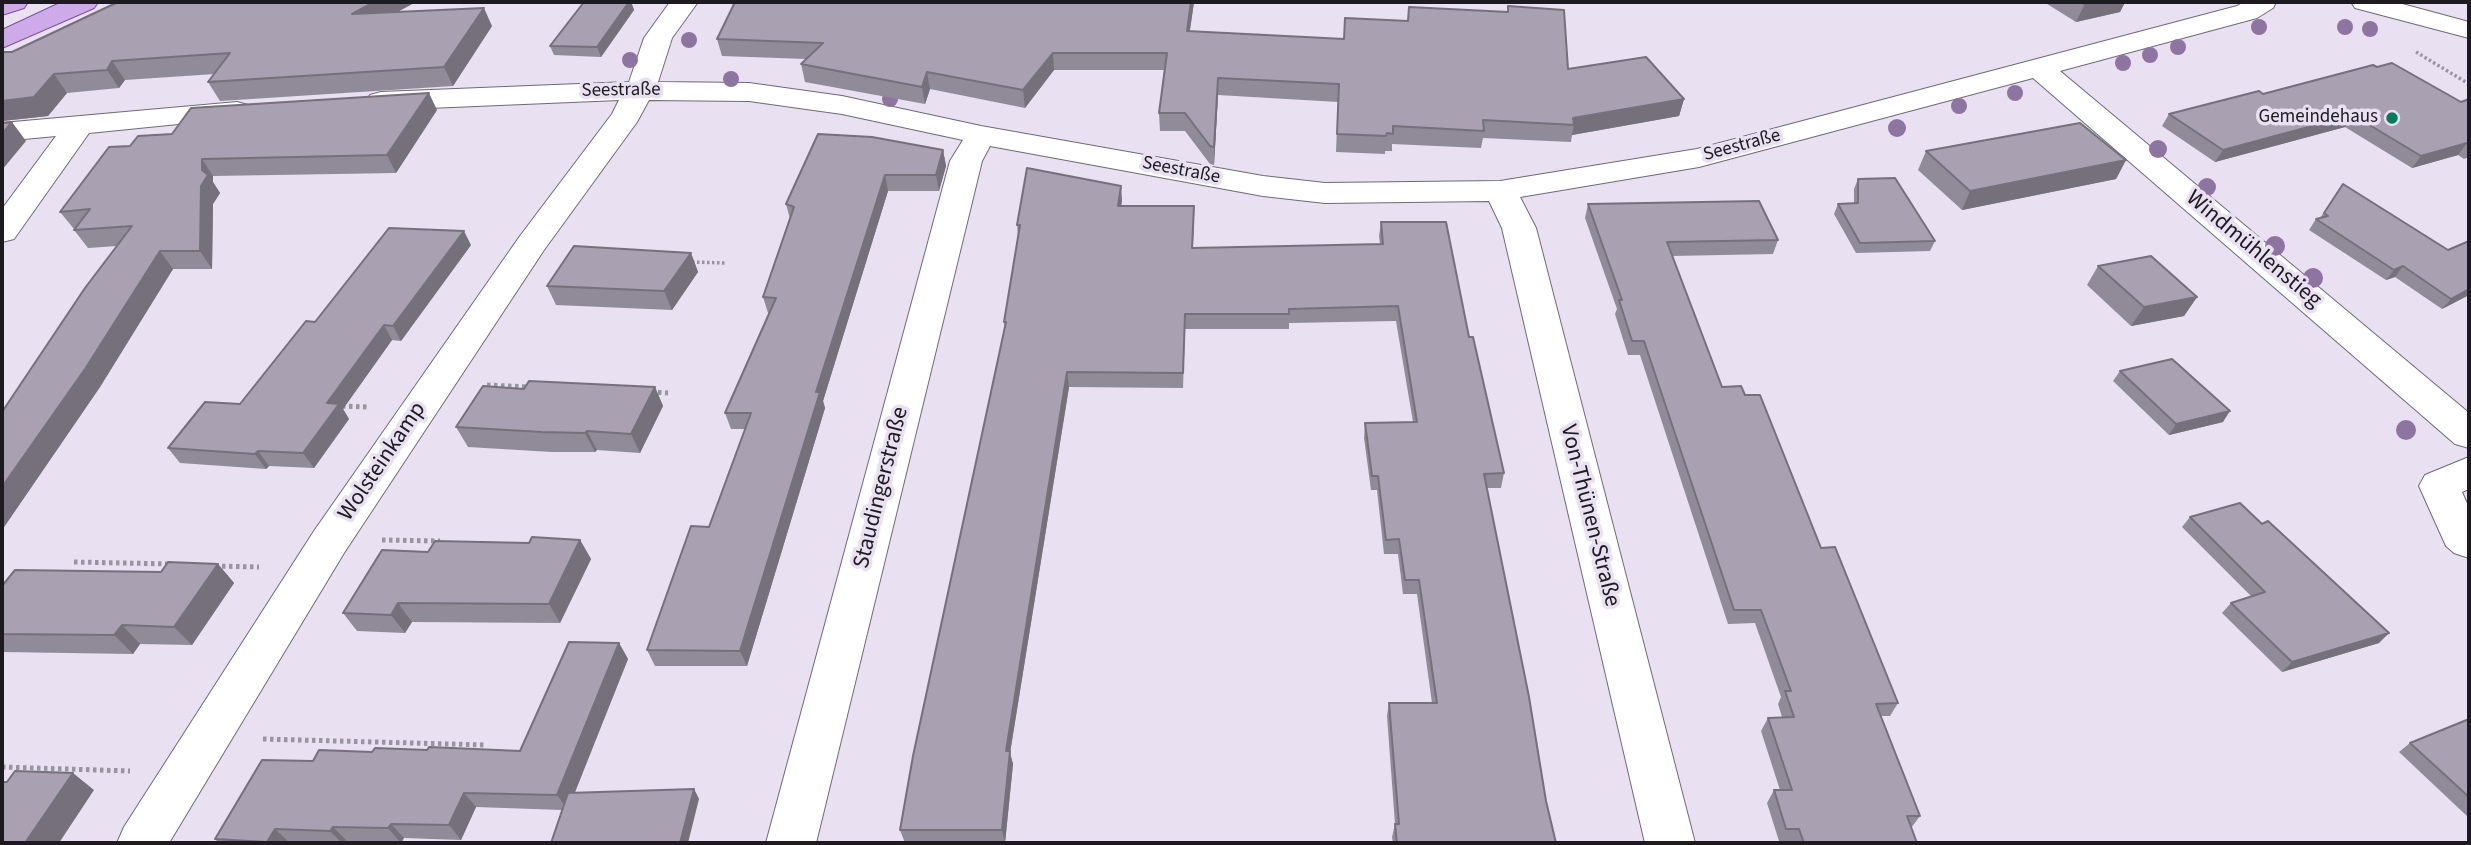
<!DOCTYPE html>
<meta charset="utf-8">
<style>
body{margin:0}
#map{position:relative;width:2471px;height:845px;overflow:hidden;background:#e9e0f1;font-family:"Source Sans 3",sans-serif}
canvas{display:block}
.frame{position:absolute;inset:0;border:4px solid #1d1a20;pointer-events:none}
</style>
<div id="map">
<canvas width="2471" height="845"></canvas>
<div class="frame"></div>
</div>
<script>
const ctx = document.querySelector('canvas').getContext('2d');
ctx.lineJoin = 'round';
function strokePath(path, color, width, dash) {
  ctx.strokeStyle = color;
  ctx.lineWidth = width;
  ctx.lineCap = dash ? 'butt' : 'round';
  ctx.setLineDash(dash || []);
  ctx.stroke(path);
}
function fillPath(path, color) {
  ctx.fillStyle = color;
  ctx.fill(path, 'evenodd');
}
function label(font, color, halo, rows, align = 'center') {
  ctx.font = font + ' "Source Sans 3",sans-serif';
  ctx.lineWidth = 7;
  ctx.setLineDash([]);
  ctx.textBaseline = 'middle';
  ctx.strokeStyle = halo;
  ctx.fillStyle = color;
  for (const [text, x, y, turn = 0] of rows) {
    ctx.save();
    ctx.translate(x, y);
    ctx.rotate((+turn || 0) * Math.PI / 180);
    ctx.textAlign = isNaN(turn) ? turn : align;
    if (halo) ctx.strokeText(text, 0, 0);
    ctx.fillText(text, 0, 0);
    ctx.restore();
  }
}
const minor = new Path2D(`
 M 670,2 L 698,2 L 672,38 L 658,82 L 749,83 L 842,96 L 981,126 L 1263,176 L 1325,183 L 1500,181 L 1697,149 L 2237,6 L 2244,2 L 2276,2 L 2273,8 L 2257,18 L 2060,71 L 2469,413 L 2469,448 L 2455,444 L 2033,78 L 1699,167 L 1520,197 L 1536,228 L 1695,843 L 1645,843 L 1502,228 L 1489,201 L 1325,203 L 1263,196 L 990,146 L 982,161 L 816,843 L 766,843 L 950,161 L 963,140 L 842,114 L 749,101 L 649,100 L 637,122 L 544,250 L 344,553 L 169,843 L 117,843 L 124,827 L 314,531 L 520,236 L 612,114 L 619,100 L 381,110 L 370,107 L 366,101 L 370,95 L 381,92 L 629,82 L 644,38 Z
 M 2351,2 L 2395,2 L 2469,22 L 2469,38 L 2355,8 Z
 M 237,102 L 248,105 L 252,111 L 248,117 L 89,133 L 14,239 L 2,242 L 2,209 L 56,136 L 2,141 L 2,123 Z
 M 2469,457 L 2469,489 L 2462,492 L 2469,508 L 2469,558 L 2454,553 L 2446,546 L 2419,486 L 2425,475 Z`);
const major = new Path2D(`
 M 2,2 L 28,2 L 24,8 L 2,15 Z
 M 62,2 L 98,2 L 94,8 L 2,48 L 2,30 Z`);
strokePath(minor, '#716978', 2);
strokePath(major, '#7b539a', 2);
strokePath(new Path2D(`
 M 2416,52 L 2469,84
 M 692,262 L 726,263`), '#9a94a0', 3.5, [2.5, 2.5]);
strokePath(new Path2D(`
 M 487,385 L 530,387
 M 651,392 L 668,393
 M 342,406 L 368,407
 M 382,540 L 440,541
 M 74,562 L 171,564
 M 215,566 L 259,567
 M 263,739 L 486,745
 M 2,767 L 130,771`), '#9a94a0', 5, [3.5, 3.5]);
fillPath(minor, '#fff');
fillPath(major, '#ceaae9');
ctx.fillStyle = '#8e74a0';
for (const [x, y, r] of [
 [2259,27,8],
 [2345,27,8],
 [2370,29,8],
 [689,40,8],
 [2178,47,8],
 [2150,55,8],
 [630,60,8],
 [2123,63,8],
 [731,79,8],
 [2015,93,8],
 [890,99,8],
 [1959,106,8],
 [1897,128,9],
 [2158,149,9],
 [2207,187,9],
 [2275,246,10],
 [2313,278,10],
 [2406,430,10]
]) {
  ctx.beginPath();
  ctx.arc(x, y, r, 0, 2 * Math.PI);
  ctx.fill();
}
fillPath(new Path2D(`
 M 584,2 L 631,2 L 634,10 L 601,57 L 554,55 L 550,46 Z
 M 1194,2 L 1190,31 L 1344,39 L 1408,21 L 1409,7 L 1507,12 L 1508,6 L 1568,69 L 1684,99 L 1679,116 L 1572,135 L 1571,142 L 1483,138 L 1481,148 L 1392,144 L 1392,151 L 1385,151 L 1385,154 L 1336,152 L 1338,102 L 1218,95 L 1214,165 L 1210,164 L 1185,131 L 1160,131 L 1159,113 L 1164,70 L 1054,70 L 1025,108 L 930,89 L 925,104 L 805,82 L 801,64 L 806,59 L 722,56 L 717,39 Z
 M 2044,2 L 2125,2 L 2120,12 L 2076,22 Z
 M 398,12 L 492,26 L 453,86 L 220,101 L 208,82 L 215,74 L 125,80 L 119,88 L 67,93 L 48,116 L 2,121 L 2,52 Z
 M 2263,94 L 2461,102 L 2469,99 L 2469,157 L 2464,159 L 2458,155 L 2412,168 L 2345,127 L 2215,162 L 2162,126 L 2169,114 Z
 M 437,110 L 396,173 L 213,176 L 213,182 L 220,193 L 213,204 L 212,269 L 173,269 L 100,387 L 2,530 L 2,412 L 117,246 L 88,248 L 74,230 L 75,229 L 74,229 L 60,212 L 130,146 L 172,134 Z
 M 943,150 L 946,166 L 939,191 L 888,191 L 823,401 L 825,408 L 747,666 L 655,666 L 647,650 L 709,527 L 745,429 L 731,429 L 725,413 L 769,313 L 768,313 L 763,297 L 790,219 L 786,204 Z
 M 1926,151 L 2126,160 L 2116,179 L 1962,210 L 1918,170 Z
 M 1858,179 L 1935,241 L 1930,251 L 1856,253 L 1834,214 L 1838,204 L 1854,203 L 1854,189 Z
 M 2343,184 L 2448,250 L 2469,241 L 2469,295 L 2442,309 L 2395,277 L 2386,280 L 2309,230 L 2316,219 L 2320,218 Z
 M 1122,200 L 1121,206 L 1194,206 L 1193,248 L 1380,244 L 1379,236 L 1381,222 L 1469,337 L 1504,473 L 1501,488 L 1487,488 L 1546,801 L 1556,843 L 1393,843 L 1392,837 L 1395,824 L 1387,716 L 1389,703 L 1432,703 L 1417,594 L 1403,594 L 1398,554 L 1384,554 L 1377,490 L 1371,490 L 1364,438 L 1365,423 L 1413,422 L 1396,321 L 1289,323 L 1289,329 L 1185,329 L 1183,388 L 1069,387 L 1010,753 L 1013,764 L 1005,843 L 905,843 L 900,830 L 1005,327 L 1004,322 L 1018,237 L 1017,225 Z
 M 1588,204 L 1778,240 L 1773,254 L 1672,256 L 1722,387 L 1745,395 L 1898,703 L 1890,716 L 1881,716 L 1920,816 L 1911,828 L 1917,843 L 1792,843 L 1791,841 L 1779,841 L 1767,803 L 1774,790 L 1780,790 L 1761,731 L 1768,718 L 1782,717 L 1778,704 L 1781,697 L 1755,623 L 1728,624 L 1640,355 L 1628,355 L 1615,314 L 1617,309 L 1585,218 Z
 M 471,245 L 401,341 L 392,340 L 343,409 L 349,419 L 314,468 L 269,466 L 266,469 L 180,463 L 168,448 L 240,404 L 315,322 Z
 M 691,253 L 698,272 L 672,310 L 556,305 L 547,286 Z
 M 2098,266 L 2197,297 L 2184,316 L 2131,326 L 2087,285 Z
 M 2120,371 L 2223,422 L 2169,435 L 2113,381 Z
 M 655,387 L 663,406 L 640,453 L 597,450 L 595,452 L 552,452 L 468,447 L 456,427 L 524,389 Z
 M 2190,517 L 2262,524 L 2379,643 L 2282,672 L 2222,613 L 2231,603 L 2251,596 L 2182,527 Z
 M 580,540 L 591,559 L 560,623 L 412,622 L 405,633 L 357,631 L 343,613 L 428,552 L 529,543 Z
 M 218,564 L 234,583 L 192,645 L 140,644 L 133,654 L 2,652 L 2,586 L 161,572 Z
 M 619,643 L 628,659 L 574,793 L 694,789 L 699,799 L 562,810 L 476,807 L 461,840 L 404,838 L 401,843 L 347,841 L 346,843 L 219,843 L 215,839 L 313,761 L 372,752 L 427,750 L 520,751 Z
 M 2469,719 L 2469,818 L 2399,752 L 2410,743 Z`), '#918a98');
fillPath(new Path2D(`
 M 374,2 L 416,2 L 361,32 L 352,14 Z
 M 629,2 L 631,2 L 634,10 L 601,57 L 597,47 Z
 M 1191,2 L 1194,2 L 1187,48 L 1187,31 Z
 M 2095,2 L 2125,2 L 2120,12 L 2076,22 L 2085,4 Z
 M 484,8 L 492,26 L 453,86 L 444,67 Z
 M 1053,53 L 1054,70 L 1025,108 L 1023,90 Z
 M 112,61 L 125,80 L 119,88 L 107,70 Z
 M 927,72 L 930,89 L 925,104 L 922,87 Z
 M 54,74 L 67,93 L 48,116 L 2,121 L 2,101 Z
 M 1218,78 L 1218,95 L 1214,165 L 1214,147 Z
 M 429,93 L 437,110 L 396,173 L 387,155 Z
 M 1684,99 L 1679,116 L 1572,135 L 1574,125 L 1573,118 Z
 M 2353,115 L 2345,127 L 2215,162 L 2223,150 Z
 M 12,122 L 26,141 L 2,170 L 2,134 Z
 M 2467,143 L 2458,155 L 2412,168 L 2421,156 Z
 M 943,150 L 946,166 L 939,191 L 936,175 Z
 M 202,159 L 213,176 L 213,182 L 220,193 L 213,204 L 212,269 L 200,251 Z
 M 2126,160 L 2116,179 L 1962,210 L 1970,191 Z
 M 885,175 L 888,191 L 823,401 L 825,408 L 747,666 L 740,651 L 816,392 Z
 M 1121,186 L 1122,200 L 1119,220 L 1118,206 Z
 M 1194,206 L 1194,220 L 1192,263 L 1192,248 Z
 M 464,231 L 471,245 L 401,341 L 393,326 Z
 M 160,251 L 173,269 L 100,387 L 2,530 L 2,487 Z
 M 691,253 L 698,272 L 672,310 L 664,291 Z
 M 2403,266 L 2395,277 L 2386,280 L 2394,270 Z
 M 2469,289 L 2469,295 L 2442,309 L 2451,299 Z
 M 2197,297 L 2184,316 L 2131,326 L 2144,307 Z
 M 384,325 L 392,340 L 343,409 L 349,419 L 314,468 L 303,453 L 327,403 Z
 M 1067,372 L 1069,387 L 1010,753 L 1013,764 L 1005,843 L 1002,830 L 1006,751 Z
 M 655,387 L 663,406 L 640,453 L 631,434 Z
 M 2230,411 L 2223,422 L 2169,435 L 2176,424 Z
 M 587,431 L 597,450 L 595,452 L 585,433 Z
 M 258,451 L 269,466 L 266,469 L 255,454 Z
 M 580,540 L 591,559 L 560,623 L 549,604 Z
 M 218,564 L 234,583 L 192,645 L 174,627 Z
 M 398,603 L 412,622 L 405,633 L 391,615 Z
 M 122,625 L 140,644 L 133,654 L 114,635 Z
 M 2389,633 L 2379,643 L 2282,672 L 2292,662 Z
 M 619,643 L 628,659 L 568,810 L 557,795 Z
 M 73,773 L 94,790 L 59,843 L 25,843 Z
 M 694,789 L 699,799 L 688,843 L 680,843 Z
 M 464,793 L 476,807 L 461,840 L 449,825 Z
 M 391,824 L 404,838 L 401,843 L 388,828 Z
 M 333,827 L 347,841 L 346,843 L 342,843 L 330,831 Z
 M 275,829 L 290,843 L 269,843 L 267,842 Z`), '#76707c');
const building = new Path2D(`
 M 118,2 L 374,2 L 352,14 L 484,8 L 444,67 L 208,82 L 230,53 L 112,61 L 107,70 L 54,74 L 34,97 L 2,101 L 2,52 L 12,52 Z
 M 584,2 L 629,2 L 597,47 L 550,46 Z
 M 735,2 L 1191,2 L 1187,31 L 1344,39 L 1345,18 L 1408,21 L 1409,7 L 1508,12 L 1508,6 L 1564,10 L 1568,69 L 1646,57 L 1684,99 L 1573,118 L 1574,125 L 1483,120 L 1484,131 L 1393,126 L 1393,134 L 1387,133 L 1386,136 L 1337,134 L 1339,84 L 1218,78 L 1214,147 L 1210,146 L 1185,113 L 1159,113 L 1167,53 L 1053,53 L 1023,90 L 927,72 L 922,87 L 801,64 L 823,43 L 717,39 Z
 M 2081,2 L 2095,2 L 2085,4 Z
 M 2392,63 L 2461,102 L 2469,99 L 2469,144 L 2467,143 L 2421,156 L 2353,115 L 2223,150 L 2169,114 L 2259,91 L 2263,94 L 2373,65 L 2377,67 Z
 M 429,93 L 387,155 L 202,159 L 202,170 L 208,175 L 201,186 L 200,251 L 160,251 L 85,369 L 2,487 L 2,412 L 85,288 L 132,226 L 74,230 L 90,209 L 60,212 L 109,147 L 130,146 L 138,136 L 172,134 L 191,108 Z
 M 12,122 L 2,134 L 2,123 Z
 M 2080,123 L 2126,160 L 1970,191 L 1926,151 Z
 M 818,134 L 872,137 L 943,150 L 936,175 L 885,175 L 816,392 L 820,392 L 740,651 L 647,650 L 691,526 L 709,527 L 751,413 L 725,413 L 776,298 L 763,297 L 794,207 L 786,204 Z
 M 1027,168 L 1121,186 L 1118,206 L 1194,206 L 1192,248 L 1383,244 L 1381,222 L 1446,222 L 1469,337 L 1473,337 L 1504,473 L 1484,474 L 1529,697 L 1546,801 L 1556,843 L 1397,843 L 1395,824 L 1399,824 L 1389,703 L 1437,703 L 1419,580 L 1405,580 L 1399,539 L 1386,540 L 1378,476 L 1372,476 L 1365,423 L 1417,422 L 1398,306 L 1289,309 L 1289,314 L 1185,314 L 1183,373 L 1067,372 L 1006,751 L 1010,751 L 1002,830 L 900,830 L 913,756 L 1006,322 L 1004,322 L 1020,225 L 1017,225 Z
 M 1895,178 L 1935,241 L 1860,243 L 1838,204 L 1858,203 L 1858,179 Z
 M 2343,184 L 2448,250 L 2469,241 L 2469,289 L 2451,299 L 2403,266 L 2394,270 L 2316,219 L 2328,216 L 2324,213 Z
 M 1759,201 L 1778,240 L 1667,242 L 1722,387 L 1741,386 L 1745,395 L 1760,395 L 1821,548 L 1835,547 L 1898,703 L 1876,704 L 1920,816 L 1907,816 L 1917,843 L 1804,843 L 1799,829 L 1786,829 L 1774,790 L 1792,790 L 1768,718 L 1794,717 L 1785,691 L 1791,691 L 1761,610 L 1734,610 L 1644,341 L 1632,341 L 1619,300 L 1622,300 L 1588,204 Z
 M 389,228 L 464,231 L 393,326 L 384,325 L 327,403 L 339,404 L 303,453 L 258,451 L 255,454 L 168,448 L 205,402 L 240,404 L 306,321 L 315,322 Z
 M 574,246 L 691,253 L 664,291 L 547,286 Z
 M 2151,256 L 2197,297 L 2144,307 L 2098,266 Z
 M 2172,359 L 2230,411 L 2176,424 L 2120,371 Z
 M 529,381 L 655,387 L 631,434 L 587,431 L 585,433 L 542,432 L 456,427 L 483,386 L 524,389 Z
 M 2240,503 L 2262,524 L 2268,521 L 2389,633 L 2292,662 L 2231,603 L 2265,592 L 2190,517 Z
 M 532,537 L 580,540 L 549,604 L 398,603 L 391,615 L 343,613 L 382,550 L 428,552 L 435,541 L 529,543 Z
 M 168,562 L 218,564 L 174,627 L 122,625 L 114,635 L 2,634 L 2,586 L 15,570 L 161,572 Z
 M 569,642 L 619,643 L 557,795 L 464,793 L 449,825 L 391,824 L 388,828 L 333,827 L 330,831 L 275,829 L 267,842 L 215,839 L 262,760 L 313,761 L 319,750 L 372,752 L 375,748 L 427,750 L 429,747 L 520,751 Z
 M 2469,719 L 2469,797 L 2410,743 Z
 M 15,771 L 73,773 L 25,843 L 2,843 L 2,782 L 7,782 Z
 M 694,789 L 680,843 L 551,843 L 568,793 Z`);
fillPath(building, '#a9a0b1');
strokePath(building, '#76707c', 2);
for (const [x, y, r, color] of [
 [2392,118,7,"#047d5b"]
]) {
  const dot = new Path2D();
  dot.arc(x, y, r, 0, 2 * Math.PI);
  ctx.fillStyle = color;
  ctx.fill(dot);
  strokePath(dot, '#e9e0f1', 2.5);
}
label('19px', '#1d1a20', '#e9e0f1', [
 ["Seestraße",621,91,-1],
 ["Seestraße",1742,146,-15],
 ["Seestraße",1181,171,11]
]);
label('19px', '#1d1a20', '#e9e0f1', [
 ["Gemeindehaus",2378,118]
], 'right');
label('23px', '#1d1a20', '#e9e0f1', [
 ["Windmühlenstieg",2253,250,40],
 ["Wolsteinkamp",383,462,-56],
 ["Staudingerstraße",882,488,-76],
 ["Von-Thünen-Straße",1589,516,76]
]);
</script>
